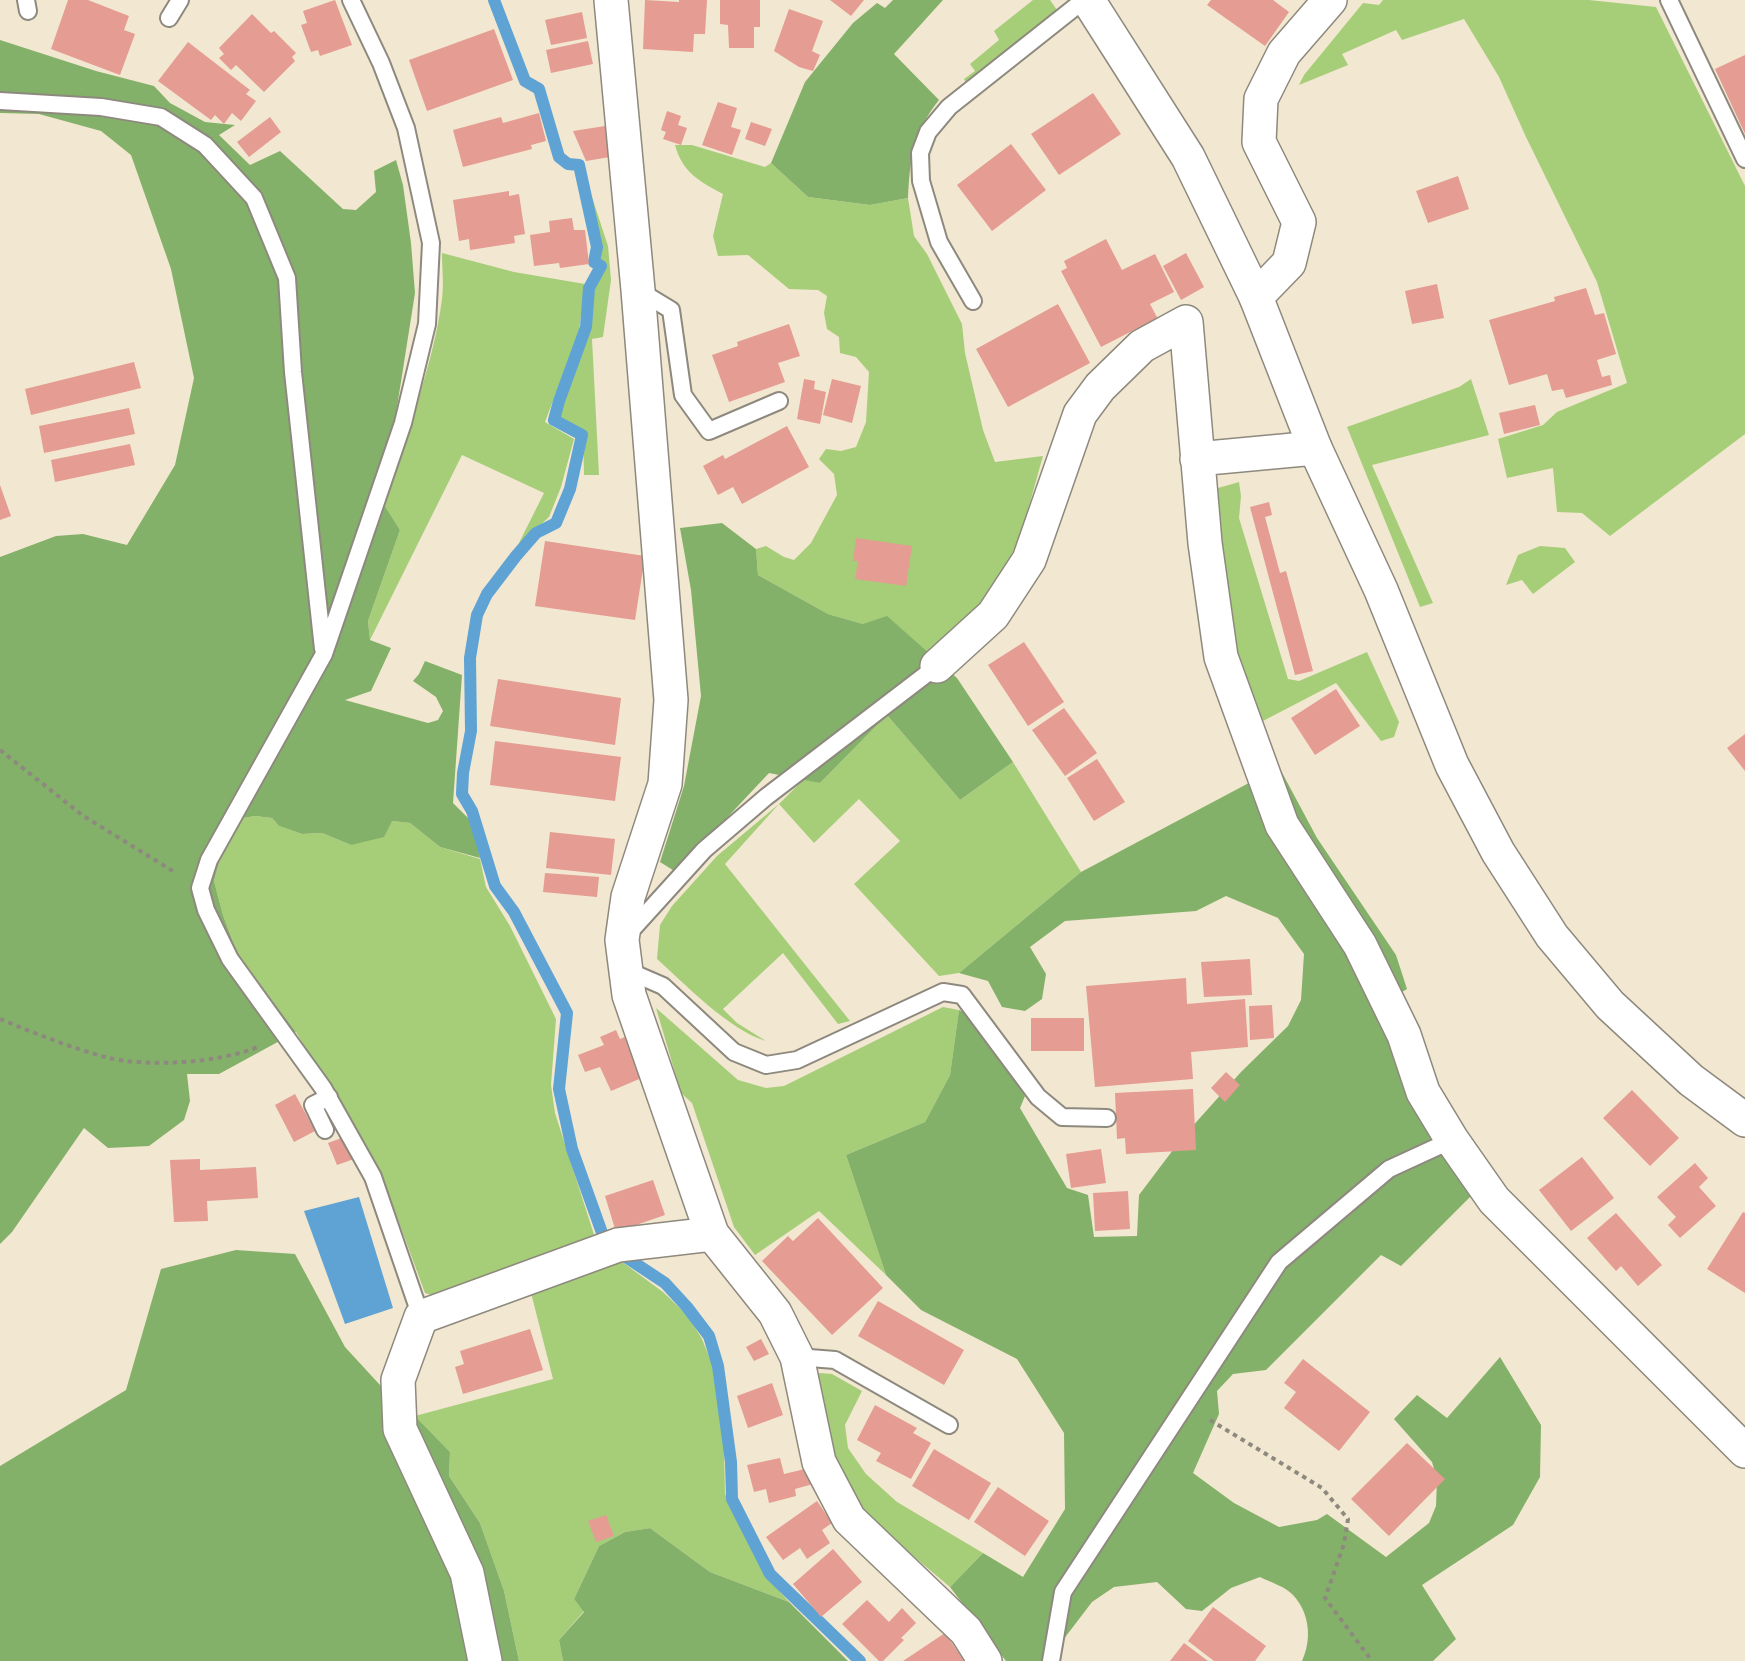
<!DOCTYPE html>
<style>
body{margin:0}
canvas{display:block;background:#f2e7d0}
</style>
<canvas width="1745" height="1661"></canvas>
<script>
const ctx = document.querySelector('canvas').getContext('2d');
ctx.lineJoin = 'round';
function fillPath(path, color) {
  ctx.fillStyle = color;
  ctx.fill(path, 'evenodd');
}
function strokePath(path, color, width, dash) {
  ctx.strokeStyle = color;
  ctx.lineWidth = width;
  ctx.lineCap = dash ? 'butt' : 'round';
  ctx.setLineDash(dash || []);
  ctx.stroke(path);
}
fillPath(new Path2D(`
 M 1033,0 L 1050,0 L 1057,10 L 967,85 L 964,79 L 975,71 L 970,64 L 999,40 L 994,31 Z
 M 1383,0 L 1589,0 L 1656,7 L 1745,186 L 1745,434 L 1610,536 L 1582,513 L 1557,512 L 1553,468 L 1507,478 L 1498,439 L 1543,425 L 1557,412 L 1627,383 L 1597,282 L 1526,137 L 1499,77 L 1464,19 L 1402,40 L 1396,30 L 1342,54 L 1348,65 L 1299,85 L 1304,75 L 1363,3 L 1379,5 Z
 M 675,145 L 692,145 L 765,167 L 771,163 L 808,197 L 870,205 L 908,198 L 914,236 L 927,254 L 962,324 L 965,353 L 983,430 L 995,462 L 1043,456 C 1031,497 1022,542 999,578 C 981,607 955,631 930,654 L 863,624 L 828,614 L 758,575 L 756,549 L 766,546 L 784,557 L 794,560 L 811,543 L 837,495 L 834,474 L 819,459 L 826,449 L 841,451 L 856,447 L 866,422 L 869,372 L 856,357 L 840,353 L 839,337 L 827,329 L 824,313 L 827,296 L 818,290 L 789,289 L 748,255 L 718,256 L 713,236 L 723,194 C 700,182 682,172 675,145 Z
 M 590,191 L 608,246 L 611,280 L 603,337 L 592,339 L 599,475 L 584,475 L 583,434 L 555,419 L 588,327 L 591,289 L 603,266 L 595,261 L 599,247 L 587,192 Z
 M 442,253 L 514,272 L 585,284 L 579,331 L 545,422 L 574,439 L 561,487 L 549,517 L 518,545 L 544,493 L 462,455 L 370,640 L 368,621 L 400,530 L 382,503 C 405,438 433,367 442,299 C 444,284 442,268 442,253 Z
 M 1471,379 L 1489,435 L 1372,465 L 1433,603 L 1420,607 L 1347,427 L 1459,387 Z
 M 1239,482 L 1241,496 L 1239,518 L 1288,679 L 1299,681 L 1367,652 L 1399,722 L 1394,737 L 1381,741 L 1336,683 L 1261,722 L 1238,668 L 1208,498 L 1218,488 Z
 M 1540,546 L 1565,548 L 1575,562 L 1533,594 L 1522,580 L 1506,585 L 1518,555 Z
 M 887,715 L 960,800 L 1013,762 L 1081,872 L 959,973 L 939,976 L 854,884 L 900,841 L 859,799 L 814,843 L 779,804 L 725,864 L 850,1021 L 838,1024 L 783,953 L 723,1009 L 737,1023 L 766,1041 C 729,1030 686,985 657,959 L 660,925 L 672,906 L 717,856 L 779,804 L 804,779 L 820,783 Z
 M 255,816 L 272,818 L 279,826 L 302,834 L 322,833 L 351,845 L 392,821 L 410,823 L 440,847 L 480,859 L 486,887 L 510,926 L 556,1019 L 551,1085 L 555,1113 L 597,1244 L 441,1298 L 425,1293 L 382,1176 L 296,1032 L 237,953 L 223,915 L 214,881 L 222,851 L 237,819 Z
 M 943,1007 L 959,1010 L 950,1075 L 925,1122 L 846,1155 L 886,1275 L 819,1211 L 755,1255 L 734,1227 L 692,1103 L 681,1093 L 656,1008 L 738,1080 L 766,1088 L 784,1086 Z
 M 618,1259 L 663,1292 L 688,1316 L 702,1339 L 712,1364 L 718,1390 L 724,1446 L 725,1494 L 763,1572 L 789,1602 L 710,1572 L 650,1528 L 625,1532 L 599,1546 L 574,1599 L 584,1611 L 559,1640 L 563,1661 L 519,1661 L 504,1591 L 480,1523 L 449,1476 L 450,1452 L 415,1416 L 553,1379 L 530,1289 Z
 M 820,1373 L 832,1374 L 862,1391 L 845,1425 L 848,1448 L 866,1474 L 897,1502 L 983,1553 L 950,1587 L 867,1517 L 833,1465 L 810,1379 Z`), '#a6ce79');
fillPath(new Path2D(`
 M 893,0 L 943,0 L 894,54 L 939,100 C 913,133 910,158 908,198 L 870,205 L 808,197 L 771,163 L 805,82 L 853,23 L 877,3 L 885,8 Z
 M 0,40 L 96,71 L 154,86 L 170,103 L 205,122 L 235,125 L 219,135 L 250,165 L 280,151 L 343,209 L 356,210 L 376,192 L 374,171 L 396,160 L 403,185 L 411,243 L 415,293 L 382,502 L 400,530 L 368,621 L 370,640 L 391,648 L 371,691 L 345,700 L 428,723 L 438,720 L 443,711 L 436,697 L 413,681 L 419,674 L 425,661 L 462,675 L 453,803 L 471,821 L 480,858 L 440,847 L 410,823 L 392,821 L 384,837 L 351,845 L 322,833 L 302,834 L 279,826 L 272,818 L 255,816 L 237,819 L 222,851 L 214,881 L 223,915 L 237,953 L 296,1032 L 219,1074 L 187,1074 L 190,1101 L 184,1120 L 149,1146 L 108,1148 L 84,1128 L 12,1232 L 0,1244 L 0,557 L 56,536 L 83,534 L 127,545 L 175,465 L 194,378 L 171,269 L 131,155 L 101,131 L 39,114 L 0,113 Z
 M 722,523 L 756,549 L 758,575 L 828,614 L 863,624 L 887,616 L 957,678 L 1013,762 L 960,800 L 887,715 L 820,783 L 769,773 L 676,872 L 660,862 L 684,786 L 701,696 L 691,590 L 680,528 Z
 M 1279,767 L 1317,838 L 1396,955 L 1407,989 L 1374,1009 L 1431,1140 L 1472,1195 L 1401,1266 L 1381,1255 L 1266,1370 L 1233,1374 L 1217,1391 L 1219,1414 L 1193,1473 L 1234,1503 L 1279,1527 L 1317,1520 L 1327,1514 L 1386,1557 L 1429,1523 L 1436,1506 L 1437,1479 L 1432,1462 L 1394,1419 L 1417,1395 L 1447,1418 L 1500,1357 L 1541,1425 L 1540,1477 L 1513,1525 L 1422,1585 L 1456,1639 L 1433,1661 L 1302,1661 C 1312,1640 1310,1613 1293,1595 C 1286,1587 1270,1582 1260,1577 L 1231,1588 L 1202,1611 L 1186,1609 L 1157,1582 L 1114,1587 L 1092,1602 L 1047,1661 L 1006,1661 L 950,1587 L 983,1553 L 1023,1577 L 1065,1509 L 1064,1433 L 1017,1359 L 921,1310 L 886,1275 L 846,1155 L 925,1122 L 950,1075 L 959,1010 L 968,1014 L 1025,1096 L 1020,1108 L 1067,1188 L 1088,1195 L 1094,1237 L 1137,1236 L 1139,1195 L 1182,1138 L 1241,1072 L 1288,1026 L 1301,1000 L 1304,954 L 1278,918 L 1226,896 L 1196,911 L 1065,921 L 1030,947 L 1046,974 L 1042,999 L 1025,1011 L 1002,1007 L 988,981 L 959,973 L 1081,872 Z
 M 236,1250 L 295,1254 L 345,1347 L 391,1397 L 415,1416 L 450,1452 L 449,1476 L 480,1523 L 504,1591 L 519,1661 L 0,1661 L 0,1466 L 126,1390 L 161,1269 Z
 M 650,1528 L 710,1572 L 789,1602 L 848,1661 L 563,1661 L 559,1640 L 584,1612 L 574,1599 L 599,1546 L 625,1532 Z`), '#84b169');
fillPath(new Path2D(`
 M 359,1197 L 393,1308 L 345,1324 L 304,1211 Z`), '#5fa3d4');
strokePath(new Path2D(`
 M 494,0 L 525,81 L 539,89 L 559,157 L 568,164 L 579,165 L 597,247 L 594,262 L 601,266 L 589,288 L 586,327 L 559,401 L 554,420 L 582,435 L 570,489 L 556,523 L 536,533 L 516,556 L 487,594 L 477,615 L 470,658 L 471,731 L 463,773 L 462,794 L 472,811 L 495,886 L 514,912 L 567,1013 L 559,1089 L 572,1149 L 606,1244 L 665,1283 L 687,1307 L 709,1336 L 718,1366 L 731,1462 L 732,1499 L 770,1574 L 860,1661`), '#5fa3d4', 12);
fillPath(new Path2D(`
 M 68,0 L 88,0 L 129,16 L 124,30 L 135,34 L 120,75 L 51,49 Z
 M 335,0 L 352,45 L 320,56 L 318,50 L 311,52 L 301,25 L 307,23 L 303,11 Z
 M 645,0 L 679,2 L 679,0 L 707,0 L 705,34 L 694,34 L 693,52 L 643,49 Z
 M 720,0 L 760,0 L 760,27 L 754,27 L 754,48 L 729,48 L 728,25 L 720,24 Z
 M 830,0 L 864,0 L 851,16 Z
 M 1211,0 L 1273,0 L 1289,12 L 1265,46 L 1207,5 Z
 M 789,9 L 823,21 L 812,51 L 820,55 L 813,71 L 799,67 L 774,51 Z
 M 582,12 L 587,38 L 551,45 L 545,20 Z
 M 252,14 L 271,33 L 274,31 L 296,53 L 292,57 L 295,61 L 264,92 L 236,65 L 231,70 L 219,58 L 224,54 L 219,48 Z
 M 494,29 L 513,80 L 427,111 L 409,60 Z
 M 588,41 L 593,64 L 551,73 L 546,50 Z
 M 188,42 L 250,90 L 246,94 L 256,101 L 241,121 L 232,113 L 224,124 L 215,115 L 211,120 L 158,81 Z
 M 1745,55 L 1745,134 L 1715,69 Z
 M 1093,93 L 1121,134 L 1059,175 L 1031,134 Z
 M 718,102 L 737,108 L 731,127 L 741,130 L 732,155 L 702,145 Z
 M 667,111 L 681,116 L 678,125 L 687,128 L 681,145 L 663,139 L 666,132 L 661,130 Z
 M 539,113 L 546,141 L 531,145 L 532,149 L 463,167 L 453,130 L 501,117 L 503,123 Z
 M 270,117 L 281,132 L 249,157 L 237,142 Z
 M 751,122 L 772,129 L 765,146 L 745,139 Z
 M 605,126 L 610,157 L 586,161 L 573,131 Z
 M 1011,144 L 1046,190 L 992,231 L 957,185 Z
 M 1458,176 L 1469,209 L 1428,223 L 1416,191 Z
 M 509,191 L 509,196 L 519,194 L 525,234 L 514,236 L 515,243 L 470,250 L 469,239 L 459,241 L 453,200 Z
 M 572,218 L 574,230 L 585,230 L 589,264 L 560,268 L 559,263 L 534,266 L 530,235 L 550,232 L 549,221 Z
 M 1106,239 L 1122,270 L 1155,254 L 1174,292 L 1150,304 L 1159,321 L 1139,332 L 1138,328 L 1101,347 L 1061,271 L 1067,268 L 1064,261 Z
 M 1186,253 L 1204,287 L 1181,300 L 1163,266 Z
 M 1437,284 L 1444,318 L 1412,324 L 1405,291 Z
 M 1586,288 L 1595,315 L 1604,313 L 1616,354 L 1597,360 L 1602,377 L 1610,375 L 1612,385 L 1566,398 L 1563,389 L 1552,391 L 1547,374 L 1509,385 L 1489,320 L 1555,301 L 1554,297 Z
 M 1058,304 L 1090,363 L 1008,407 L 976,349 Z
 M 789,324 L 800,356 L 778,363 L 785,382 L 729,402 L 712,355 L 738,346 L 737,342 Z
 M 134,362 L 141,388 L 31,415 L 25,389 Z
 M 804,379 L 815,381 L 814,389 L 826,392 L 820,424 L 797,419 Z
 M 832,379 L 861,386 L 852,423 L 823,415 Z
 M 1535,405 L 1540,425 L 1504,434 L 1499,413 Z
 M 129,408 L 135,434 L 44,453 L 39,426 Z
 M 787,426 L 809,467 L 742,504 L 733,487 L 718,495 L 703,466 L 723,455 L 725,459 Z
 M 130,444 L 135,465 L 55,482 L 51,460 Z
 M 0,485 L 11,516 L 0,520 Z
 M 1269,502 L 1272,515 L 1265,517 L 1280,573 L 1286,571 L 1313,671 L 1295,675 L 1250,507 Z
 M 856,538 L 912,546 L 906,586 L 855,579 L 858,561 L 853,561 Z
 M 545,541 L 645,556 L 635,620 L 535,606 Z
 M 1024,642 L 1064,702 L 1028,726 L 988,665 Z
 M 498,679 L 621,698 L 615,745 L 490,726 Z
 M 1336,689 L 1360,726 L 1315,755 L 1291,718 Z
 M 1064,708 L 1097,753 L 1065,776 L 1032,730 Z
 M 1745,734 L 1745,771 L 1727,748 Z
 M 495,741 L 621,757 L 615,801 L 490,785 Z
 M 1097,759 L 1125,802 L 1094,821 L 1067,778 Z
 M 550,832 L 615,839 L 611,875 L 546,868 Z
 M 545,873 L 599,877 L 597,897 L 543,892 Z
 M 1250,959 L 1252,995 L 1204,997 L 1201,962 Z
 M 1186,978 L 1187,1004 L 1245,999 L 1248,1047 L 1191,1052 L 1193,1079 L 1095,1087 L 1086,986 Z
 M 1272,1005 L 1274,1038 L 1250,1040 L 1249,1006 Z
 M 1031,1018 L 1084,1018 L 1084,1051 L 1031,1051 Z
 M 616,1030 L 620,1039 L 627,1036 L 644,1077 L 611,1091 L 600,1067 L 585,1072 L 578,1055 L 604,1045 L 600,1037 Z
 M 1226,1072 L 1240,1085 L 1225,1102 L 1211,1088 Z
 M 1193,1089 L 1196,1150 L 1126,1154 L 1125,1138 L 1117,1139 L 1115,1093 Z
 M 1632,1090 L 1679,1138 L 1650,1166 L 1603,1118 Z
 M 295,1094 L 315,1131 L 294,1142 L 275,1105 Z
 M 344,1137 L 354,1159 L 337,1165 L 328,1143 Z
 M 1101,1149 L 1106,1183 L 1071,1188 L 1066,1154 Z
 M 1582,1157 L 1614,1198 L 1571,1231 L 1539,1190 Z
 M 200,1159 L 200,1170 L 256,1167 L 258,1198 L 207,1201 L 208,1221 L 174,1222 L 170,1160 Z
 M 1695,1163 L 1708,1178 L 1699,1187 L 1716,1206 L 1680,1238 L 1668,1225 L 1676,1217 L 1657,1197 Z
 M 653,1180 L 665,1215 L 616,1232 L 605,1196 Z
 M 1128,1191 L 1130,1229 L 1095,1231 L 1093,1193 Z
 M 1743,1212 L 1745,1213 L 1745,1293 L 1707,1269 Z
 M 1616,1213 L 1662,1265 L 1638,1286 L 1621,1266 L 1616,1271 L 1587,1238 Z
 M 818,1218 L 883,1288 L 832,1335 L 762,1261 L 788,1236 L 793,1241 Z
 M 878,1301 L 964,1350 L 944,1385 L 858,1336 Z
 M 530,1329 L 543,1370 L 463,1394 L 455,1367 L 464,1364 L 460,1351 Z
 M 761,1339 L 769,1354 L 754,1361 L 746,1347 Z
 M 1303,1359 L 1370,1412 L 1339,1451 L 1284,1408 L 1296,1392 L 1284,1383 Z
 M 772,1383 L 783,1415 L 748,1428 L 737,1396 Z
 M 875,1405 L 917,1428 L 913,1433 L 931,1443 L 911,1479 L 876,1461 L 881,1453 L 857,1440 Z
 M 1407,1443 L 1445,1479 L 1389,1536 L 1351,1499 Z
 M 934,1449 L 991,1483 L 969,1520 L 912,1486 Z
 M 780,1458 L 784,1474 L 809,1468 L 813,1484 L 795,1489 L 796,1496 L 769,1503 L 766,1489 L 754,1492 L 747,1465 Z
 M 998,1487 L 1049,1521 L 1025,1556 L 974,1522 Z
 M 817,1501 L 832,1523 L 822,1530 L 830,1543 L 807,1559 L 800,1548 L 783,1560 L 766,1537 Z
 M 606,1515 L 614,1536 L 596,1542 L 588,1521 Z
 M 833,1549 L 862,1582 L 821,1617 L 793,1584 Z
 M 867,1600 L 889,1622 L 902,1608 L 916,1623 L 901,1638 L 904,1640 L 883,1661 L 879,1661 L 842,1624 Z
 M 1213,1607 L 1266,1646 L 1255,1661 L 1214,1661 L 1188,1641 Z
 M 945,1633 L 964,1661 L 903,1661 Z
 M 1184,1643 L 1208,1661 L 1170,1661 Z`), '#e59c93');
const service = new Path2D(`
 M 26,0 L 28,11
 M 351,0 L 381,63 L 406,128 L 431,243 L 427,324 L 403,423 L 324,654 L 209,860 L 200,888 L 206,910 L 230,959 L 323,1088 L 373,1177 L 421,1317
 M 1669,0 L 1745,159
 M 169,18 L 180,0
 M 0,101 L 101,107 L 161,117 L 205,145 L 254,198 L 287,278 L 293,372 L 323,649
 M 638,290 L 671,310 L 683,395 L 709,431 L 779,401
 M 973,301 L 939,242 L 921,181 L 920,153 L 928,132 L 949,107 L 1084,0
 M 627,935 L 704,850 L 766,797 L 937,666
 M 626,970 L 663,986 L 734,1052 L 766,1065 L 797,1060 L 943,992 L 962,995 L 1038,1097 L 1062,1117 L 1107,1118
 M 325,1130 L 313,1105 L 329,1097
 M 797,1357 L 835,1360 L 949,1425
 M 1051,1661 L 1063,1592 L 1279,1262 L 1389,1169 L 1452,1140`);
const minor = new Path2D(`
 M 611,0 L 638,290 L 671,700 L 665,784 L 628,897 L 622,940 L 629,995 L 712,1234 L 775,1313 L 797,1357 L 819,1462 L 849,1519 L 966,1631 L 985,1661
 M 1256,297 L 1289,263 L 1299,222 L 1259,142 L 1261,99 L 1284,53 L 1330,0
 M 1197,459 L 1315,448
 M 937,666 L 993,615 L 1029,560 L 1080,414 L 1100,387 L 1142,346 L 1186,322 L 1205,543 L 1221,657 L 1282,825 L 1360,945 L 1404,1035 L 1423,1092 L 1452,1140 L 1494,1200 L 1745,1451
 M 485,1661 L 467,1573 L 400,1429 L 398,1380 L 421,1317 L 618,1245 L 712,1234`);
const tertiary = new Path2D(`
 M 1088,0 L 1188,157 L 1256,297 L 1315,448 L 1381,590 L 1452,765 L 1498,852 L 1552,936 L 1610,1005 L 1691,1080 L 1745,1120`);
strokePath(service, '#8e897e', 20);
strokePath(minor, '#8e897e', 36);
strokePath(tertiary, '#8e897e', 36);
strokePath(new Path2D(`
 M 0,750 L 82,815 L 176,873
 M 0,1019 C 34,1033 69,1047 105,1057 C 146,1068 221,1063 260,1046
 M 1210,1420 L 1322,1488 L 1348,1519 L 1344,1544 L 1325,1598 L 1372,1661`), '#8e897e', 4, [4.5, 4.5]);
strokePath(service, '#fff', 16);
strokePath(minor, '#fff', 33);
strokePath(tertiary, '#fff', 33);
</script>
